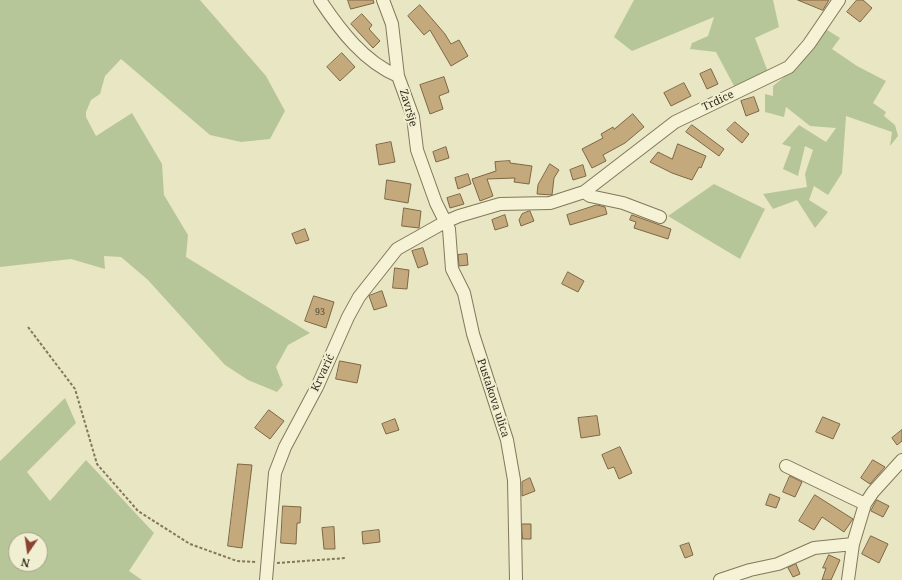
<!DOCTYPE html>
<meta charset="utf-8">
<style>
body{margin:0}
#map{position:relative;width:902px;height:580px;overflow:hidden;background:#e9e6c3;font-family:"Noto Serif",serif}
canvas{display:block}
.north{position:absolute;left:8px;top:532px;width:40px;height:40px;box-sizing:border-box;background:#f1efd1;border:1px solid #a5a189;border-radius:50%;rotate:193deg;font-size:11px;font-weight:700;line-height:16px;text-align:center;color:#332c1e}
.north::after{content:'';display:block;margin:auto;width:14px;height:18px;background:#8b4331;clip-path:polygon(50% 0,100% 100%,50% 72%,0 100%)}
</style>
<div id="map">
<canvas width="902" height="580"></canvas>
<div class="north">N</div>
</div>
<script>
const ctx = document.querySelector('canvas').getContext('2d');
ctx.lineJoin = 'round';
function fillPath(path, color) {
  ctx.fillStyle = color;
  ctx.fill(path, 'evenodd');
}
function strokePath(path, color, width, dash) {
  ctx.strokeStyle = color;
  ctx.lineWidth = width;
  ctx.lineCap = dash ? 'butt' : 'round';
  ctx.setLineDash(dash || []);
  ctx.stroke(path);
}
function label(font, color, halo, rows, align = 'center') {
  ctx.font = font + ' "Noto Serif",serif';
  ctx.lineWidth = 4;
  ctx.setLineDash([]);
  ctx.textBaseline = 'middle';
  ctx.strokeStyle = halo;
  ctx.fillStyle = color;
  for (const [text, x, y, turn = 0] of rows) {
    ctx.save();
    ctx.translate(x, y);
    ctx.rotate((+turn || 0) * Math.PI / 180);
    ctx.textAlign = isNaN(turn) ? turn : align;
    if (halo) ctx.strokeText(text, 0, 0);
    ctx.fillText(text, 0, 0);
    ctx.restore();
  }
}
fillPath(new Path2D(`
 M 0,0 L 200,0 L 266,76 L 285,111 L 270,139 L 241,142 L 210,135 L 121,59 L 105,76 L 100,94 L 91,100 L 86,112 L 86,117 L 96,136 L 132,113 L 162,164 L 164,195 L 188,235 L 186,257 L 310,333 L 288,345 L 276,367 L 283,385 L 277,392 L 248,380 L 225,365 L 148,280 L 121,257 L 104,256 L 105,269 L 71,259 L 0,267 Z
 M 634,0 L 773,0 L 779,27 L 755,38 L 768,72 L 734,86 L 716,52 L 690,49 L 692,43 L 708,36 L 714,17 L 632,51 L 614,37 Z
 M 824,28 L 840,38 L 832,49 L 857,66 L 886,81 L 873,103 L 886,112 L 884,116 L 895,125 L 898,136 L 890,146 L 892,132 L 846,116 L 842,173 L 828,195 L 814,186 L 809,200 L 828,212 L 815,228 L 797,200 L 773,209 L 763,194 L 807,187 L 805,174 L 813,150 L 805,146 L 798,176 L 783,169 L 791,147 L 782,144 L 799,125 L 826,142 L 836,128 L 810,126 L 786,107 L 784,117 L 765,112 L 765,94 L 773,96 L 773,86 L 783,78 Z
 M 714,184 L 765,209 L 740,259 L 668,216 Z
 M 65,398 L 76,423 L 27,472 L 50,501 L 86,460 L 154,533 L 129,571 L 142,580 L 0,580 L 0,461 ZM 16,540 L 40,540 L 40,564 L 16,564 Z`), '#b7c698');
const building = new Path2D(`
 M 348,0 L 373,0 L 374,3 L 351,9 Z
 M 798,0 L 829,0 L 823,10 Z
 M 857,0 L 863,0 L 872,8 L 860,22 L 847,12 Z
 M 420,5 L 445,34 L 451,44 L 459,40 L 468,56 L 451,66 L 430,30 L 424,35 L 408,16 Z
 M 362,14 L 372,25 L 369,29 L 380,41 L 373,48 L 351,24 Z
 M 342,53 L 355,67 L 340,81 L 327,67 Z
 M 711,69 L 718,84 L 707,89 L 700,74 Z
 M 444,77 L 449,92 L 439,96 L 443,109 L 430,114 L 420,85 Z
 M 684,83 L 691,96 L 671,106 L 664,93 Z
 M 754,97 L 759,111 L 746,116 L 741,101 Z
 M 633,114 L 644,127 L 625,143 L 603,155 L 606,161 L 592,168 L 582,149 L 603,138 L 601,134 L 613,127 L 614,129 Z
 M 735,122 L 749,134 L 742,143 L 727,130 Z
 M 692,125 L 724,149 L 719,156 L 686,132 Z
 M 391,142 L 395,162 L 379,165 L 376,145 Z
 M 678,144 L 706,156 L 701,168 L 699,167 L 692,180 L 672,173 L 650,162 L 658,152 L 672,159 Z
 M 446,147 L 449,158 L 436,162 L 433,152 Z
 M 510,161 L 510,163 L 532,166 L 529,184 L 514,182 L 515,178 L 487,179 L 493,196 L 480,201 L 472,179 L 496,171 L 495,162 Z
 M 550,164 L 559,170 L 554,178 L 552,195 L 537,194 L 538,185 Z
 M 583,165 L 586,176 L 573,180 L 570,170 Z
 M 468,174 L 471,184 L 458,189 L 455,178 Z
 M 387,180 L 411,184 L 408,203 L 385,199 Z
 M 460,194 L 464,204 L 450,208 L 447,198 Z
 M 597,205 L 605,207 L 607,214 L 570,225 L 567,215 Z
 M 404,208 L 421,211 L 419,228 L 402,226 Z
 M 530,211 L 534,221 L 521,226 L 519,220 L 522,214 Z
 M 505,215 L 508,226 L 495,230 L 492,220 Z
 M 632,215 L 671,229 L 668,239 L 634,228 L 636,222 L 630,220 Z
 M 305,229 L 309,240 L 296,244 L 292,234 Z
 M 423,248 L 428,264 L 418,268 L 412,251 Z
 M 467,254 L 468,265 L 459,266 L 458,255 Z
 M 395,268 L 409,270 L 407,289 L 393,288 Z
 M 568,272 L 584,281 L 578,292 L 562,284 Z
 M 382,291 L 387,306 L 374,310 L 369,296 Z
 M 314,296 L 334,302 L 326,328 L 305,321 Z
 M 340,361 L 361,365 L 357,383 L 336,379 Z
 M 269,410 L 284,421 L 270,439 L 255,428 Z
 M 597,416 L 600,435 L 581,438 L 578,418 Z
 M 823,417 L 840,424 L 833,439 L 816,432 Z
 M 395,419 L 399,430 L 386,434 L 382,424 Z
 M 902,430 L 902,441 L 897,445 L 892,438 Z
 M 620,447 L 632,473 L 619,479 L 614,467 L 608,469 L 602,455 Z
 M 873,460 L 885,467 L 870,484 L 861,478 Z
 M 238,464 L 252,465 L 242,548 L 228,546 Z
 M 790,476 L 802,482 L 795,497 L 783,492 Z
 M 530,478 L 535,491 L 522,496 L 522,482 Z
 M 770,494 L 780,498 L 776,508 L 766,505 Z
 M 815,495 L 853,519 L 844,532 L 822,517 L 814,530 L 799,521 Z
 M 877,500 L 889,506 L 883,517 L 871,511 Z
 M 283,506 L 301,507 L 300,523 L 297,523 L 296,544 L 281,543 Z
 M 522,524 L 531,524 L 531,539 L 523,539 Z
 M 334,527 L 335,549 L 324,549 L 322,528 Z
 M 379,530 L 380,542 L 363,544 L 362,532 Z
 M 871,536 L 888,544 L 879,563 L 862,554 Z
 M 689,543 L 693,555 L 685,558 L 680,546 Z
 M 829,555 L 840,560 L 831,580 L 822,580 L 826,568 L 823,568 Z
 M 796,564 L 800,574 L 793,577 L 788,568 Z`);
fillPath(building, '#c4a97c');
strokePath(building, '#7e6744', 1);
const minor = new Path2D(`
 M 320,0 C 340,30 364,62 398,76
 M 383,0 L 392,24 L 398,76 L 413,117 L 417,150 L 436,203 L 449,229 L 452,269 L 464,293 L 473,334 L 507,440 L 514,480 L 516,580
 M 584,192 L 590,196 L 623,203 L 660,217
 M 786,466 L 865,504
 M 266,580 L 275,473 L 285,447 L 317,387 L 348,317 L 359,297 L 397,249 L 445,222 L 459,216 L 500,204 L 550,203 L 584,192 L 675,122 L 789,67 L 809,44 L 839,0
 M 720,580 L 750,570 L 778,564 L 814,548 L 853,544 L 865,504 L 873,492 L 902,460
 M 848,580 L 853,544`);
strokePath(minor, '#82785b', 14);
strokePath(new Path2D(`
 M 28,327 L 75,389 L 97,464 L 138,511 L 190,544 L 237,561 L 257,562
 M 277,563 L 346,558`), '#82785b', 2, [3, 2]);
strokePath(minor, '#f5f2d5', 12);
label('9px', '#574b36', null, [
 ["93",320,312]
]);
label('11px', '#332c1e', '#f1efd1', [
 ["Trdice",718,101,-25],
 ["Završje",408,108,74],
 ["Krvarić",323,373,-65],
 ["Pustakova ulica",493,398,72]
]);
</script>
